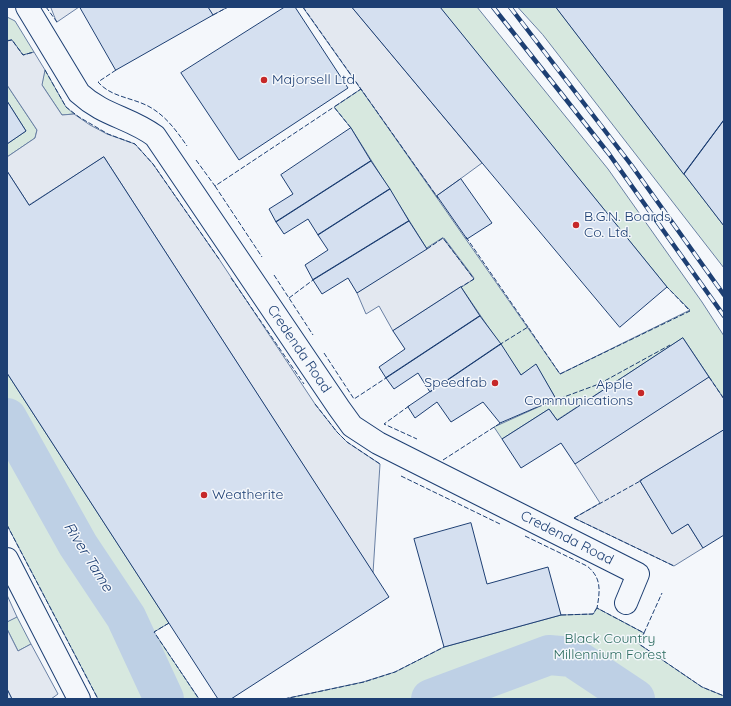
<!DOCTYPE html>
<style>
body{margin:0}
#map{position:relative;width:731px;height:706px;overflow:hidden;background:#f4f7fb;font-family:Quicksand,sans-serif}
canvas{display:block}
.frame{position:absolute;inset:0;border:8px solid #1d3f73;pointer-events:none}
</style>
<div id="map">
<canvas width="731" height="706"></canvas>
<div class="frame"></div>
</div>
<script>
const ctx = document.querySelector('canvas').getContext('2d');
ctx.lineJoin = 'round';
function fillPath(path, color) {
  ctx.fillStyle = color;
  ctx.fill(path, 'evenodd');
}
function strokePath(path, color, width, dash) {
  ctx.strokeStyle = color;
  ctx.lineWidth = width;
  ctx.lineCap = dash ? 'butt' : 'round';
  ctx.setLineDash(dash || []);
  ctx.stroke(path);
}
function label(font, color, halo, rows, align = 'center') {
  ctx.font = font + ' Quicksand,sans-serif';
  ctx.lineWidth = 3;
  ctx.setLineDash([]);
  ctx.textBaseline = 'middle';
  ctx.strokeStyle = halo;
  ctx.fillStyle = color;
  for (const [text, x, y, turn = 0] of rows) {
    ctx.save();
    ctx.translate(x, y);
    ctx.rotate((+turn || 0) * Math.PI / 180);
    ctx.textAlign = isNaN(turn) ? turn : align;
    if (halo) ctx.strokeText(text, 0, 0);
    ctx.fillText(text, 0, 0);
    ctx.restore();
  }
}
const green = new Path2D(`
 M 440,7 L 477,7 L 608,169 L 702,302 L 724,336 L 724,399 L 683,338 L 557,420 L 549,409 L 502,439 L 494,427 L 556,399 L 536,365 L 521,375 L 461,287 L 474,278 L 444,238 L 427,249 L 351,128 L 334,107 L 361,89 L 560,374 L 690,310 L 667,287 Z
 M 518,7 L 556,7 L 724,226 L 724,268 L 543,35 Z
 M 7,17 L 15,21 L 34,52 L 23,55 L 12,40 L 7,41 Z
 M 45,70 L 66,107 L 74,114 L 62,115 L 42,85 Z
 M 7,85 L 37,130 L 35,138 L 7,157 L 7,144 L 26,131 L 7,101 Z
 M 7,373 L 169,623 L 154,632 L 199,699 L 98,699 L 7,525 Z
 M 597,608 L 644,633 L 639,644 L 702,687 L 724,696 L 724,699 L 284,699 L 363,682 L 395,672 L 444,647 L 561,615 L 593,614 Z
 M 17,617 L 31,644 L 18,651 L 7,629 L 7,622 Z`);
fillPath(green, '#d7e8df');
strokePath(green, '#687fa3', 1);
const parking = new Path2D(`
 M 51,7 L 79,7 L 57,22 Z
 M 208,7 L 228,7 L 213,15 Z
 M 303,7 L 352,7 L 482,163 L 437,196 Z
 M 12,40 L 23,55 L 34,52 L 45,70 L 42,85 L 62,115 L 74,114 L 90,125 L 107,134 L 135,144 L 153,164 L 219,259 L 315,404 L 337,432 L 347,442 L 380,464 L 373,573 L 104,157 L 29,205 L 7,171 L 7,157 L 35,138 L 37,130 L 7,85 L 7,41 Z
 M 443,238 L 474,279 L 393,331 L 379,306 L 366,314 L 357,293 Z
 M 709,377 L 724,399 L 724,430 L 640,481 L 672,533 L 688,524 L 703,548 L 674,566 L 574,518 L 600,503 L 575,464 Z
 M 7,595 L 17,617 L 7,622 Z
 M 7,629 L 18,651 L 31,644 L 58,694 L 51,699 L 12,699 L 7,689 Z`);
fillPath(parking, '#e3e8f0');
strokePath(parking, '#687fa3', 1);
strokePath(new Path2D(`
 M 7,418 L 78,545 L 126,617 L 164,699
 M 431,699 L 549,655 L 572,657 L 635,699`), '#bed0e5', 40);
const building = new Path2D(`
 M 80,7 L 208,7 L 213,15 L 116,70 Z
 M 285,7 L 295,7 L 348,88 L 239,160 L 181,73 Z
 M 352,7 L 440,7 L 667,287 L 620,327 Z
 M 556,7 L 724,7 L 724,120 L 684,174 Z
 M 7,101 L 26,131 L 7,144 Z
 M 724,120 L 724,226 L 684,174 Z
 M 351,128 L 371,161 L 276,222 L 269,209 L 293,194 L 281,175 Z
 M 104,157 L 389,597 L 231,699 L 218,699 L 7,373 L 7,171 L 29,205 Z
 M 371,161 L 390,189 L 318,235 L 308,219 L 284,234 L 276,222 Z
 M 461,179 L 492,223 L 467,239 L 437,196 Z
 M 390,189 L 409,221 L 313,280 L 305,265 L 328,250 L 318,235 Z
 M 409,221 L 427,249 L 357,293 L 348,278 L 322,294 L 313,280 Z
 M 461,287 L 480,316 L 386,378 L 379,367 L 405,349 L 393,331 Z
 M 480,316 L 501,344 L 430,392 L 418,373 L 394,389 L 386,378 Z
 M 683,338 L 709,377 L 575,464 L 561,443 L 521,468 L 502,439 L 549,409 L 557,420 Z
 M 501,344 L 521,375 L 536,364 L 556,399 L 500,423 L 483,402 L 451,422 L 437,402 L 415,418 L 408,407 Z
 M 724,430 L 724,535 L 703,548 L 688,524 L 672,534 L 640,481 Z
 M 471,523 L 487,584 L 548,567 L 561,615 L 444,647 L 414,539 Z
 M 7,689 L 12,699 L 7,699 Z`);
fillPath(building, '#d5e0f0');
strokePath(building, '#1d3f73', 1);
const minor = new Path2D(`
 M 27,7 L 79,93 C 104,116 129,117 155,136 L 339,408 L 352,426 L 378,443 L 638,574 L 626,603
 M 7,559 L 79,699`);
strokePath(minor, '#1d3f73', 24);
strokePath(minor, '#f4f7fb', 22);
const rail = new Path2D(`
 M 493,7 L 609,154 L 724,316
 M 510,7 L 632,166 L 724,295`);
strokePath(rail, '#1d3f73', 4.5);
strokePath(rail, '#f4f7fb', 3, [9]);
strokePath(new Path2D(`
 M 46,7 L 57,22
 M 303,7 L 438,198
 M 213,15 L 228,7
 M 7,41 L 12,40 L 23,55 L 34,52
 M 45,70 L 66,107 L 79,117 L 108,134 L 135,144 L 153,164 L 219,259
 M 116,70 L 98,82 C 111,97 130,97 148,106 C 165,115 176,130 187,146
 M 351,128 L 334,107 L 361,89
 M 196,160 L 215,186 L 334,107
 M 215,186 L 262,257
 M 466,237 L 528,327
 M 427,249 L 443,238 L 474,279 L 461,287
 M 274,275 L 313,335
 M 231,278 L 304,384
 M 289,298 L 313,280
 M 499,345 L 528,327 L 560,374 L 690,311 L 667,287
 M 324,353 L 354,399 L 386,378
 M 709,377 L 724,399
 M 553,401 L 599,384 L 670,345
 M 315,404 L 337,432 L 347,442 L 380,464
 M 409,406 L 384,424 L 417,439
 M 443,460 L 502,422
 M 401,476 L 500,524
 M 574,518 L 642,480
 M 574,518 L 674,566
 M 7,525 L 98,699
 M 525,536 L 587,566 C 602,578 600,591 597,608 L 644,633 L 662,593
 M 561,615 L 593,614 L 597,608
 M 169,623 L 154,632 L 199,699
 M 644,633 L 639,644 L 702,687 L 724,696
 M 284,699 L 364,682 L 395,672 L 444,647`), '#1d3f73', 1, [5, 2]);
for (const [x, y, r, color] of [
 [264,80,4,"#c62828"],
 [576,225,4,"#c62828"],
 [495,383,4,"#c62828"],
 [641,393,4,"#c62828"],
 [204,495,4,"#c62828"]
]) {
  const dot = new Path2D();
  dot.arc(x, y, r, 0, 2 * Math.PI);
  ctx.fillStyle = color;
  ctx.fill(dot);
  strokePath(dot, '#f4f7fb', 1.5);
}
label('14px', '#1d3f73', '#f4f7fb', [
 ["Majorsell Ltd",272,80],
 ["B.G.N. Boards",584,217],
 ["Co. Ltd.",584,233],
 ["Speedfab",487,383,"right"],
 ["Apple",633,385,"right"],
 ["Communications",633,401,"right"],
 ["Weatherite",212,495]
], 'left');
label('14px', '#1d3f73', '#f4f7fb', [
 ["Credenda Road",299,349,56],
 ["Credenda Road",567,538,27]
]);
label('14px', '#2c6c60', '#f4f7fb', [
 ["Black Country",610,639],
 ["Millennium Forest",610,655]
]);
label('italic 15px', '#1d3f73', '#f4f7fb', [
 ["River Tame",88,557,58]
]);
</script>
